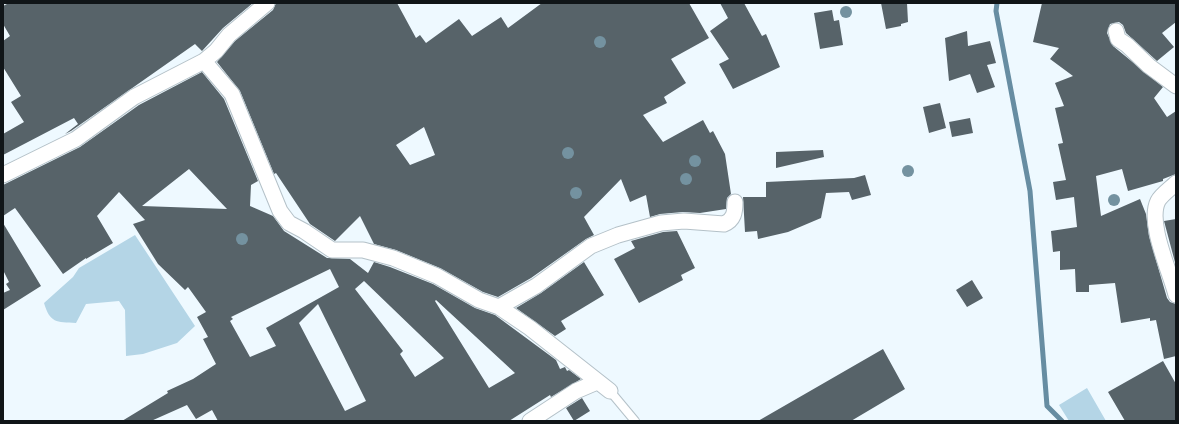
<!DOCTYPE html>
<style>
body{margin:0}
#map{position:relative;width:1179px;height:424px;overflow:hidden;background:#eef9ff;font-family:Barlow,sans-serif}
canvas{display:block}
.frame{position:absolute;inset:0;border:4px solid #101518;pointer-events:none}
</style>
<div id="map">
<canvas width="1179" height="424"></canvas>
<div class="frame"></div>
</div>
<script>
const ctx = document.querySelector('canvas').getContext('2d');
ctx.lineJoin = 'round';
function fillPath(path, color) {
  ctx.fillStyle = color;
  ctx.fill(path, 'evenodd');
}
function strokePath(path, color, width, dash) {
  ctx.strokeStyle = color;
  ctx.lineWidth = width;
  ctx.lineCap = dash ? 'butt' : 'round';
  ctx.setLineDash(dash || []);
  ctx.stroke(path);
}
fillPath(new Path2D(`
 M 135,235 L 195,326 L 177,343 L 143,354 L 126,356 L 125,310 L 119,301 L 86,304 L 76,323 C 56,322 50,323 44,303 L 73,277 L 79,268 Z
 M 1087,388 L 1106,421 L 1069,421 L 1059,405 Z`), '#b4d5e6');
strokePath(new Path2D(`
 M 997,3 L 996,11 L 1030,191 L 1047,406 L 1062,421`), '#678da2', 5);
fillPath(new Path2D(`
 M 9,3 L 253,3 L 223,28 L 202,51 L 195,44 L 71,131 L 65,134 L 78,124 L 74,118 L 3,155 L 3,134 L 24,122 L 11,102 L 21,96 L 3,67 L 3,41 L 10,36 L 3,24 L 3,6 Z
 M 276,3 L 397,3 L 416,38 L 420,35 L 426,43 L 459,19 L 472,36 L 501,17 L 508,28 L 542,3 L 689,3 L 709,38 L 671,59 L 686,83 L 664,97 L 667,103 L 643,115 L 663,142 L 703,120 L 710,133 L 713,131 L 725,154 L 731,194 L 727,198 L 726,209 L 700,213 L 683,212 L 660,214 L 650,217 L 646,195 L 630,202 L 621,179 L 584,217 L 594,235 L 586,239 L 531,278 L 498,297 L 483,292 L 440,268 L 396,250 L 374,244 L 360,216 L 335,241 L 310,224 L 276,173 L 274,174 L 240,91 L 217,62 L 235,41 L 273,10 ZM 424,127 L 435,155 L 410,165 L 396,145 Z
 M 720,3 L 744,3 L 762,36 L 766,34 L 780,67 L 733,89 L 719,64 L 729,59 L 710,31 L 728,18 Z
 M 881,3 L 907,3 L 908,22 L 901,24 L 901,26 L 886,29 Z
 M 1042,3 L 1176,3 L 1176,22 L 1162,33 L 1174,47 L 1157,61 L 1126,33 L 1123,25 L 1119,22 L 1110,24 L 1107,33 L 1113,46 L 1163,87 L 1154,98 L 1167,117 L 1176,111 L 1176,174 L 1163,179 L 1163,181 L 1128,191 L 1122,169 L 1096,176 L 1101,216 L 1140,199 L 1146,214 L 1149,236 L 1167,298 L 1170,302 L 1176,304 L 1176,356 L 1164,359 L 1156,320 L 1150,321 L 1150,318 L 1121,323 L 1115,283 L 1089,285 L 1089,292 L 1076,292 L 1075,269 L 1060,270 L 1060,251 L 1053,252 L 1051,231 L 1077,227 L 1074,197 L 1056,200 L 1053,182 L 1066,180 L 1058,144 L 1063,143 L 1055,108 L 1064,106 L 1055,83 L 1073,76 L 1050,59 L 1059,48 L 1033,42 Z
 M 832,10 L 834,21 L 839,20 L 843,45 L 820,49 L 814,13 Z
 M 967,31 L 968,46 L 990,41 L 996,63 L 987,65 L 995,87 L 977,93 L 970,74 L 949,81 L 945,38 Z
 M 202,72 L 224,99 L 258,181 L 251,185 L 250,206 L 273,216 L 284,231 L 327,258 L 350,259 L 368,273 L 374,262 L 390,267 L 433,284 L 475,308 L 495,315 L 556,360 L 560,369 L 565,367 L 567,371 L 569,370 L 581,379 L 551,397 L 550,395 L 509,421 L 218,421 L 212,410 L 196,419 L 187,405 L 151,421 L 122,421 L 168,393 L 167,391 L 193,379 L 216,364 L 203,339 L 208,337 L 197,317 L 206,312 L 188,287 L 185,290 L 158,264 L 133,224 L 145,220 L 119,192 L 97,216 L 113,243 L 86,259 L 86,258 L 63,274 L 15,208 L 3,216 L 3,185 L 80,147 L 139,105 ZM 189,169 L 227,209 L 142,206 ZM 330,269 L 339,287 L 266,328 L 276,346 L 250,357 L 230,321 L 233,319 L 231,317 ZM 364,281 L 444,358 L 415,377 L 400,354 L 403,351 L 355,289 ZM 436,300 L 515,373 L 489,388 L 435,301 ZM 318,304 L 366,401 L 345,411 L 299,323 Z
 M 940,103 L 946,128 L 929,133 L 923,107 Z
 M 970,118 L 973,133 L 952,137 L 949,122 Z
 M 823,150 L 824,157 L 776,168 L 776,152 Z
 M 865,175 L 871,195 L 852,200 L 849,192 L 826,193 L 821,218 L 788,232 L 758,239 L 757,231 L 745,232 L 743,197 L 766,197 L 766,182 L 854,178 Z
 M 1176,219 L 1176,266 L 1164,221 Z
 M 3,223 L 41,286 L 3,310 L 3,293 L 10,290 L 6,284 L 9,282 L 3,270 Z
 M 677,231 L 695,268 L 681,275 L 683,280 L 639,303 L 614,259 L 635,248 L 631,241 L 663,232 Z
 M 584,262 L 604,295 L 561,321 L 566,329 L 555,336 L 516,308 L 541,293 Z
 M 972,280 L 983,298 L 967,307 L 956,290 Z
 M 883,349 L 905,389 L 851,421 L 758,421 Z
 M 1163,361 L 1176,384 L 1176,421 L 1125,421 L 1108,392 Z
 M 582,398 L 590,411 L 574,421 L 566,408 Z`), '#576369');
const lane = new Path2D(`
 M 610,391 L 635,421`);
const street = new Path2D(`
 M 1116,31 L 1118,39 L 1127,45 L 1149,66 L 1176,86
 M 204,61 L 232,94 L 280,211 L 289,223 L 304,231 L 332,250 L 363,250 L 393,258 L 437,276 L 479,300 L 499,307 L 530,328 L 610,391
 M 3,175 L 76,139 L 134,97 L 204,61 L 216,51 L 229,35 L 267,3
 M 1176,183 C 1171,188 1161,195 1158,201 C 1147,223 1170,271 1176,295
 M 499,307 L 536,286 L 591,246 L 618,235 L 661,223 L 684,221 L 724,224 C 734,220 735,212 735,202
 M 530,421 L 576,391 L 597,382`);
strokePath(lane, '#b4c1c8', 10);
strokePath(street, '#b4c1c8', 17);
strokePath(lane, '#fff', 8);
strokePath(street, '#fff', 15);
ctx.fillStyle = '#7492a0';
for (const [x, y] of [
 [846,12],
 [600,42],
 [568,153],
 [695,161],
 [908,171],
 [686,179],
 [576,193],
 [1114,200],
 [242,239]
]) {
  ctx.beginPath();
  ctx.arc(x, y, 6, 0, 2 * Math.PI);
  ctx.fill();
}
</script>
